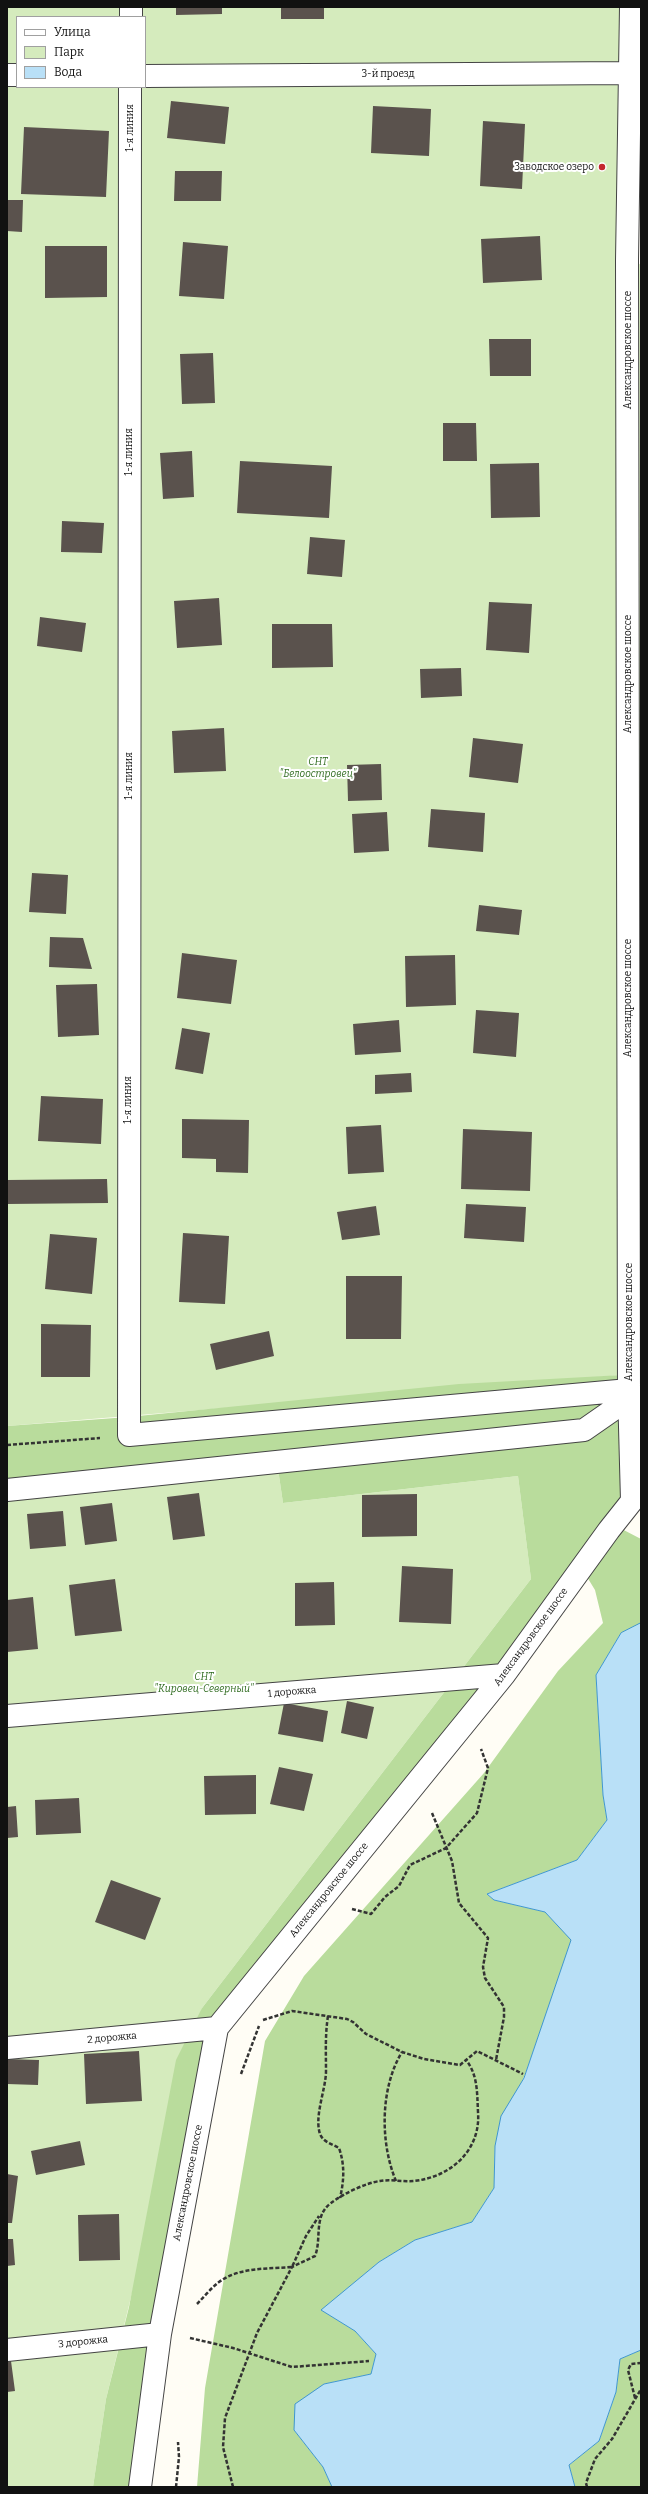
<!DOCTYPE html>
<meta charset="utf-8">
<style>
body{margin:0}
#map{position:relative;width:648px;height:2494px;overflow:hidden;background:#fffdf5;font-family:Bitter,serif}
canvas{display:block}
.frame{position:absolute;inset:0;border:8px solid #111;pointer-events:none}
.legend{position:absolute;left:16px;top:16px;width:130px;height:72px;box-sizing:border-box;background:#fff;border:1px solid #a0a0a0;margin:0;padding:5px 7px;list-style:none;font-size:12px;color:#111}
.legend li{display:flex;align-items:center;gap:8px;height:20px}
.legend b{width:20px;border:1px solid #a0a0a0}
</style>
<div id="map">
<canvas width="648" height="2494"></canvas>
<div class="frame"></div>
<ul class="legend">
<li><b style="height:5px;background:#fff"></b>Улица</li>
<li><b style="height:11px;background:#d5ebbd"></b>Парк</li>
<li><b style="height:11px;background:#b9e0f7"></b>Вода</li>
</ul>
</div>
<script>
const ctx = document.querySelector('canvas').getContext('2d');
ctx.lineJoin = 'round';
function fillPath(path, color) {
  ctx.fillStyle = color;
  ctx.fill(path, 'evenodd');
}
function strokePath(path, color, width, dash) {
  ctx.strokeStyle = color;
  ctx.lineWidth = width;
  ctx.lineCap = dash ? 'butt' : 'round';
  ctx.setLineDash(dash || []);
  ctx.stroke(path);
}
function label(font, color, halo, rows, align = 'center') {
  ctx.font = font + ' Bitter,serif';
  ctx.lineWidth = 4;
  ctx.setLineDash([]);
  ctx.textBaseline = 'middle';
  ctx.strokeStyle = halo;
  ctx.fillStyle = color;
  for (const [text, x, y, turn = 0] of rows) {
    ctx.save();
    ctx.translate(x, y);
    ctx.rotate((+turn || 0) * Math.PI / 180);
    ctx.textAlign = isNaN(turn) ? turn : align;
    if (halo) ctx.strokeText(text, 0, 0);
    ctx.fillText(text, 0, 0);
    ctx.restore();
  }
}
fillPath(new Path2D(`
 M 7,7 L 641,7 L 628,272 L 641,263 L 641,1280 L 625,1280 L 622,1375 L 7,1426 ZM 17,17 L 145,17 L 145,87 L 17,87 Z
 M 277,1462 L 283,1503 L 518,1476 L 531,1579 L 202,2008 L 106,2399 L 93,2487 L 7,2487 L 7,1490 Z`), '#d5ebbd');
fillPath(new Path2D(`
 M 622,1375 L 626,1497 L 609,1530 L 225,2018 L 140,2487 L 93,2487 L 106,2399 L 129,2307 L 176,2060 L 202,2008 L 531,1579 L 518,1476 L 283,1503 L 277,1462 L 7,1490 L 7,1426 L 128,1417 L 459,1384 Z
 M 616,1526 L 641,1539 L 641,1623 L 621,1633 L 596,1675 L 603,1795 L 607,1820 L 577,1860 L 487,1894 L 494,1900 L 545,1912 L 572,1940 L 526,2072 L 495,2146 L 494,2188 L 472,2222 L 415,2240 L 379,2262 L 322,2310 L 355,2331 L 376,2354 L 371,2374 L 324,2384 L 294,2430 L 323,2467 L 332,2487 L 197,2487 L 205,2388 L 265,2041 L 304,1976 L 484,1773 L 558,1671 L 603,1623 L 595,1590 L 584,1572 Z
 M 641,2350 L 641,2487 L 575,2487 L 569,2465 L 599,2441 L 616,2392 L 620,2359 Z`), '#b9dc9c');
const water = new Path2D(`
 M 641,1623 L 641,2350 L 620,2359 L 616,2392 L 599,2441 L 569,2465 L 575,2487 L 332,2487 L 323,2467 L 294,2430 L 295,2404 L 324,2384 L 371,2374 L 376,2354 L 355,2331 L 321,2310 L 379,2262 L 415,2240 L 472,2222 L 494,2188 L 495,2146 L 501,2116 L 524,2078 L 571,1940 L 545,1912 L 494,1900 L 487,1894 L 577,1860 L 607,1820 L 603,1795 L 596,1675 L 621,1633 Z`);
fillPath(water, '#b9e0f7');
strokePath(water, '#3f96cf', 1);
fillPath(new Path2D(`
 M 176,7 L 222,7 L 222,14 L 176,15 Z
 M 281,7 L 324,7 L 324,19 L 281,19 Z
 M 171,101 L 229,107 L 225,144 L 167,138 Z
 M 373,106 L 431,109 L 429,156 L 371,153 Z
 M 483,121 L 525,124 L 522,189 L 480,186 Z
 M 24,127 L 109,131 L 106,197 L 21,194 Z
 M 175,171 L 222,171 L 221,201 L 174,201 Z
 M 7,200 L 23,200 L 22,232 L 7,231 Z
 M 540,236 L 542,280 L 483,283 L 481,239 Z
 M 183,242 L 228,246 L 224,299 L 179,296 Z
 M 45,246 L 107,246 L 107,297 L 45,298 Z
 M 489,339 L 531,339 L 531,376 L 490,376 Z
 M 213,353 L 215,403 L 182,404 L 180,354 Z
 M 443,423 L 476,423 L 477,461 L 443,461 Z
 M 192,451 L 194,497 L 163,499 L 160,453 Z
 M 240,461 L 332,466 L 329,518 L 237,513 Z
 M 539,463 L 540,517 L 491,518 L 490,464 Z
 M 62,521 L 104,523 L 102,553 L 61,552 Z
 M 310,537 L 345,540 L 342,577 L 307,574 Z
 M 219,598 L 222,645 L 177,648 L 174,601 Z
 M 489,602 L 532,604 L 529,653 L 486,650 Z
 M 40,617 L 86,623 L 82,652 L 37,646 Z
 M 272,624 L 332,624 L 333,667 L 272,668 Z
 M 461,668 L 462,696 L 421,698 L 420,669 Z
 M 224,728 L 226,771 L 174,773 L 172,731 Z
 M 473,738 L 523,744 L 518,783 L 469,777 Z
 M 381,764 L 382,800 L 348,801 L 347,765 Z
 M 431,809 L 485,813 L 483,852 L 428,847 Z
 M 387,812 L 389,851 L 354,853 L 352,814 Z
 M 32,873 L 68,875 L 66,914 L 29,912 Z
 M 479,905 L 522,910 L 519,935 L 476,931 Z
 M 50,937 L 83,938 L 92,969 L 49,967 Z
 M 182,953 L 237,960 L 231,1004 L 177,998 Z
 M 455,955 L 456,1005 L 406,1007 L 405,956 Z
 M 97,984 L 99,1035 L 58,1037 L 56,985 Z
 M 476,1010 L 519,1013 L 516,1057 L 473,1053 Z
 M 399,1020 L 401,1052 L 355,1055 L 353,1024 Z
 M 182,1028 L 210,1033 L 203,1074 L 175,1069 Z
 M 411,1073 L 412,1092 L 375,1094 L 375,1075 Z
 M 41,1096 L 103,1099 L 101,1144 L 38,1141 Z
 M 182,1119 L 249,1120 L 248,1173 L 216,1172 L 216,1159 L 182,1158 Z
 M 381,1125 L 384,1172 L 348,1174 L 346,1127 Z
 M 463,1129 L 532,1132 L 530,1191 L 461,1189 Z
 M 107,1179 L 108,1203 L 7,1204 L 7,1180 Z
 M 466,1204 L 526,1207 L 524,1242 L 464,1238 Z
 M 376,1206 L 380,1235 L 342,1240 L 337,1212 Z
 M 183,1233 L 229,1236 L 225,1304 L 179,1302 Z
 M 50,1234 L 97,1238 L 92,1294 L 45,1289 Z
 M 346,1276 L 402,1276 L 401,1339 L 346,1339 Z
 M 41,1324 L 91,1325 L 90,1377 L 41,1377 Z
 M 269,1331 L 274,1356 L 216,1370 L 210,1344 Z
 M 199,1493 L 205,1536 L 173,1540 L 167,1497 Z
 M 417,1494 L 417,1536 L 362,1537 L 362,1495 Z
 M 112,1503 L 117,1541 L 85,1545 L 80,1507 Z
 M 63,1511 L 66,1546 L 30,1549 L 27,1514 Z
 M 402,1566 L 453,1569 L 451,1624 L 399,1622 Z
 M 115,1579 L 122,1631 L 75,1636 L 69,1585 Z
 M 334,1582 L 335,1625 L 295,1626 L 295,1583 Z
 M 33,1597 L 38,1649 L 7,1652 L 7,1600 Z
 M 347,1701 L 374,1707 L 367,1739 L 341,1733 Z
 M 284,1703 L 328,1711 L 323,1742 L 278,1734 Z
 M 279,1767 L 313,1774 L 304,1811 L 270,1804 Z
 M 256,1775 L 256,1814 L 205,1815 L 204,1776 Z
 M 79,1798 L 81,1833 L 36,1835 L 35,1800 Z
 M 16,1806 L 18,1837 L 7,1838 L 7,1807 Z
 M 111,1880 L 161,1898 L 145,1940 L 95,1922 Z
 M 139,2051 L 142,2101 L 86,2104 L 84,2054 Z
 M 7,2059 L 39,2060 L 38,2085 L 7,2084 Z
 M 80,2141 L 85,2165 L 36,2175 L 31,2151 Z
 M 7,2174 L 18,2176 L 12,2223 L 7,2223 Z
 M 119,2214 L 120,2260 L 79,2261 L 78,2215 Z
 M 7,2239 L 13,2239 L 15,2265 L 7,2266 Z
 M 11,2361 L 15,2391 L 7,2392 L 7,2362 Z`), '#5a524d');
const minor = new Path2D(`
 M 131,17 L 131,7
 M 7,75 L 17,75
 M 145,76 L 631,73
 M 130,87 L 129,1435 L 629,1390
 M 7,1490 L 584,1430 L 630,1398
 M 7,1716 L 504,1675
 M 7,2048 L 217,2028
 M 7,2350 L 160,2334
 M 140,2487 L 160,2334 L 217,2028 L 504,1675 L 609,1530 L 632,1501 L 629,1390 L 627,260 L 631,7`);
strokePath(minor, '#444', 24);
strokePath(new Path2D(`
 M 7,1445 L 100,1438
 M 432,1813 L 452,1861 L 459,1903 L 488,1938 L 483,1967 L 485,1978 L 504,2007 L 504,2017 L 496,2060
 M 352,1909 L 371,1914 L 385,1897 L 399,1886 L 410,1865 L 446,1848 L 477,1813 L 488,1768 L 481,1749
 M 328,2016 C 325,2035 326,2052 326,2071 C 326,2089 314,2116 320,2134 C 323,2142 332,2144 339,2148 C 345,2165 344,2181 340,2198
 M 263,2020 L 292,2011 L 347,2019 L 353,2022 L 366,2034 L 402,2052 L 424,2059 L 460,2065 L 477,2051 L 523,2074
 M 241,2074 L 259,2026
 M 396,2181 C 380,2143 380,2088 402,2052
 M 197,2304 C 204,2297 211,2288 219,2282 C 239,2267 268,2269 292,2267 L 306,2236 L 319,2216
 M 190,2338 L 233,2348 L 292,2367 L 369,2361
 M 635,2398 L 628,2370 L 631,2364 L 641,2363
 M 176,2487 L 179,2457 L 178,2442
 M 233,2487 L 223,2447 L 225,2418 L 257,2333 L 292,2267 L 315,2256 C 322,2239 313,2216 331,2203 C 343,2194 365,2183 380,2181 C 391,2179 403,2182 414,2181 C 451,2177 481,2150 478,2112 C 477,2093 478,2075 466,2060
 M 587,2487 L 586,2483 L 595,2459 L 612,2439 L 641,2389`), '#333', 2.5, [4, 2]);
strokePath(minor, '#fff', 22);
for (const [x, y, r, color] of [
 [602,167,4,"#c4262e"]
]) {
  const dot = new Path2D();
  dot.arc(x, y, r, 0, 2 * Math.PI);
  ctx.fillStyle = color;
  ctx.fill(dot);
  strokePath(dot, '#fff', 1.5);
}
label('10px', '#111', '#fff', [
 ["3-й проезд",388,74],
 ["1-я линия",130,128,-90],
 ["Александровское шоссе",628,350,-90],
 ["1-я линия",129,452,-90],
 ["Александровское шоссе",628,674,-90],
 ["1-я линия",129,776,-90],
 ["Александровское шоссе",628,998,-90],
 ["1-я линия",128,1100,-90],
 ["Александровское шоссе",629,1322,-90],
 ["Александровское шоссе",531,1637,-54],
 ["1 дорожка",292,1692,-5],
 ["Александровское шоссе",329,1890,-51],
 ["2 дорожка",112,2038,-5],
 ["Александровское шоссе",188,2183,-79],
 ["3 дорожка",83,2342,-6]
]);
label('10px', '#111', '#fff', [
 ["Заводское озеро",594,167]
], 'right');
label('italic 10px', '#2f6b1f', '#fff', [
 ["СНТ",318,762],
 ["\"Белоостровец\"",318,774],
 ["СНТ",204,1677],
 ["\"Кировец-Северный\"",204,1689]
]);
</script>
